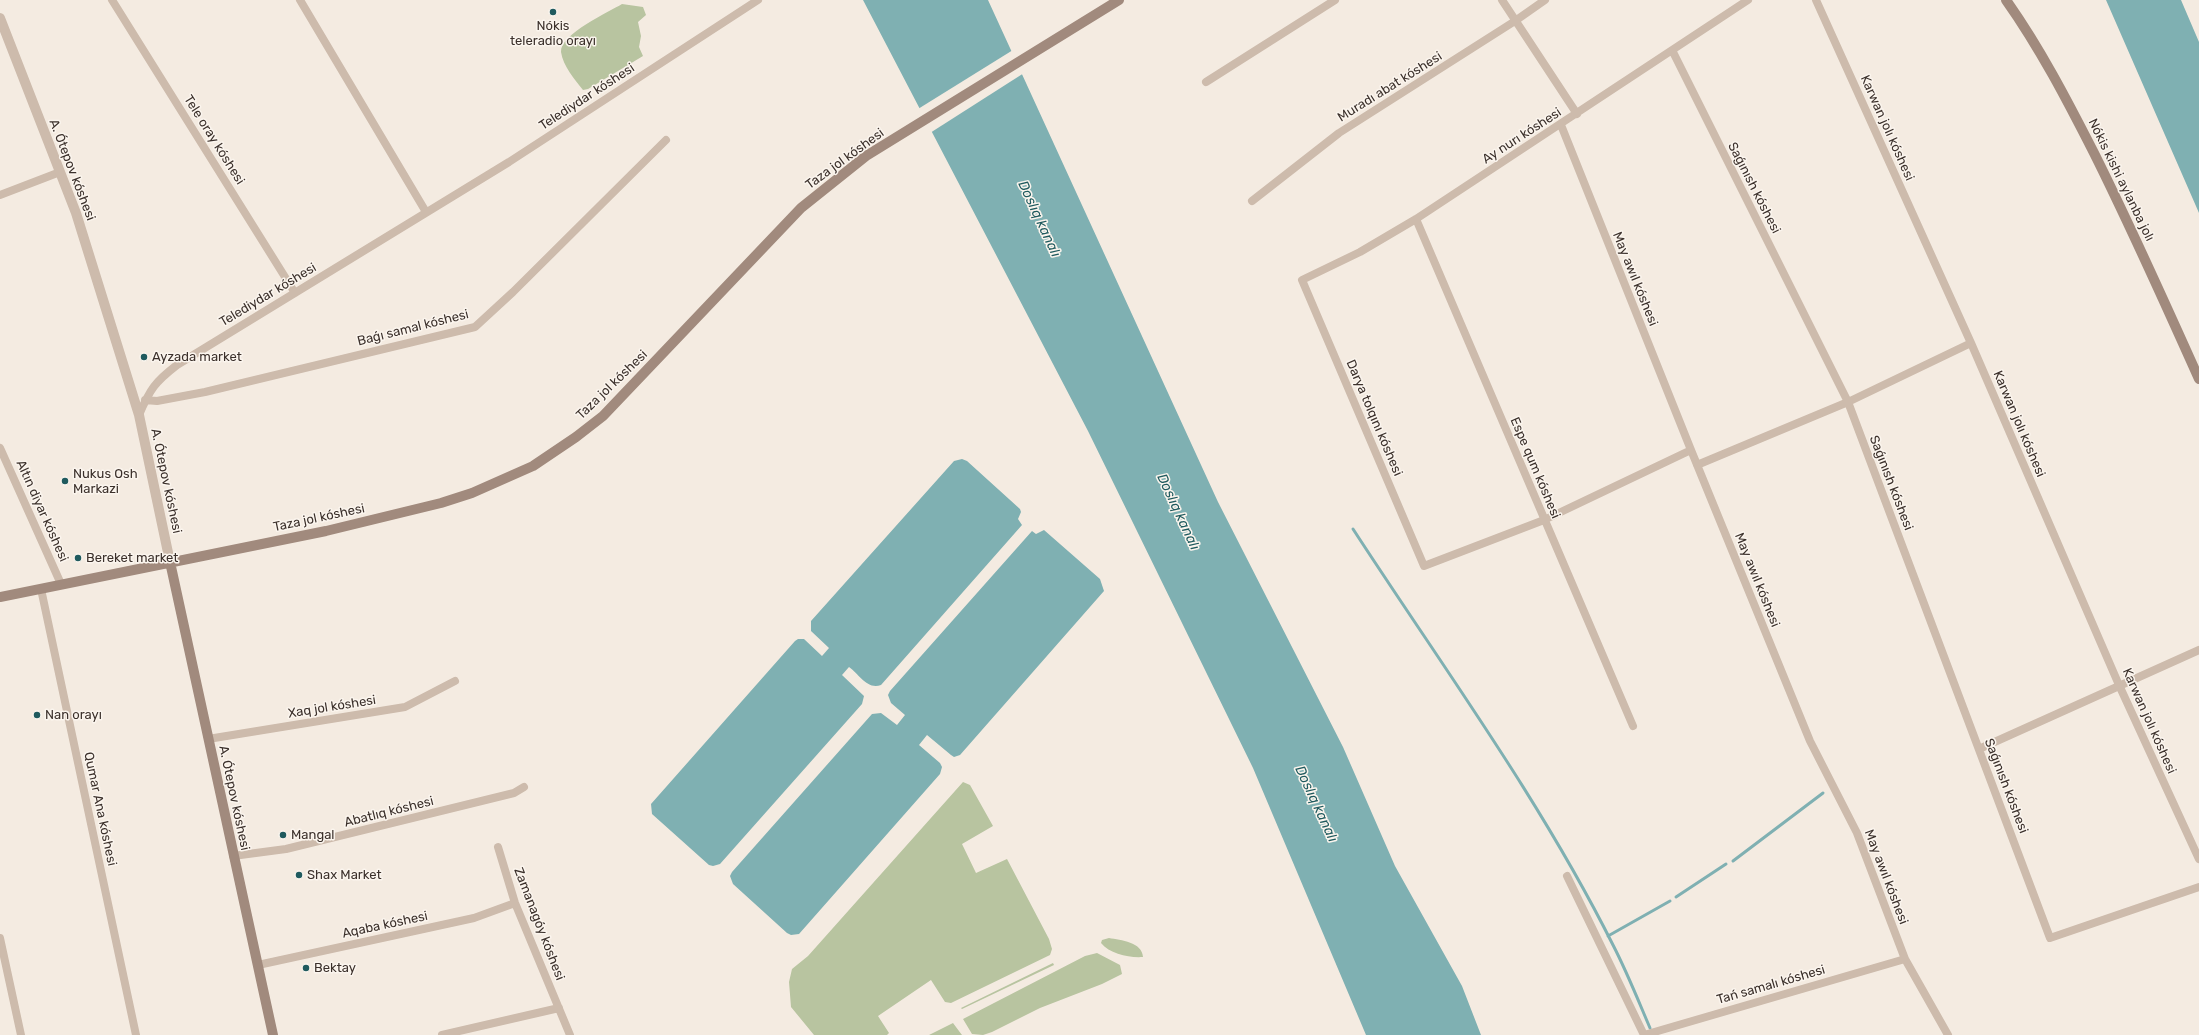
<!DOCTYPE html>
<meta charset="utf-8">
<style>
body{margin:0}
canvas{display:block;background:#f4ebe1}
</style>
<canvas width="2199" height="1035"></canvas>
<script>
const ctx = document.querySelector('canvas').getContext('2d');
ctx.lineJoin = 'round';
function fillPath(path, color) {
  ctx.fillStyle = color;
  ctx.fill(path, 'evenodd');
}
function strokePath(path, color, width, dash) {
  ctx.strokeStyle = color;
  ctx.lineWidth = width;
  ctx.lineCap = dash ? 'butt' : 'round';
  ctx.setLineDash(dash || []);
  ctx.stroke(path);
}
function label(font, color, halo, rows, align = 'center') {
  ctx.font = font + ' Rubik,sans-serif';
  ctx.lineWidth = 3;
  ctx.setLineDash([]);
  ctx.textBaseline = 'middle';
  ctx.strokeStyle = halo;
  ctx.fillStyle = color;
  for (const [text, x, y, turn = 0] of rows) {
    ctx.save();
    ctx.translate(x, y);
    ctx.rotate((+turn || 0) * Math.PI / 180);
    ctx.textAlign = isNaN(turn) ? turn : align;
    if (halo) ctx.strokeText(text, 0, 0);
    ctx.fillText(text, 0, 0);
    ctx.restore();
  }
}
fillPath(new Path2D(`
 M 622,4 L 643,7 L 646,15 L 638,22 L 641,36 L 639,47 L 643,56 L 588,89 L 583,90 C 575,80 563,66 561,52 C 560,34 609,12 622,4 Z
 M 963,782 L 970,785 L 993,826 L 962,844 L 976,873 L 1007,859 L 1049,939 L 1052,949 L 1050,955 L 951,1003 L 945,1002 L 931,980 L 878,1016 L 889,1033 L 887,1035 L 814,1035 L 791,1007 L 789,982 L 792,969 L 808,956 Z
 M 1109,938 C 1121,940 1142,942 1143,957 C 1129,958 1110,954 1101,943 L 1102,940 Z
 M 1097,953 L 1120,965 L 1122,974 L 1102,984 L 1040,1008 L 992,1032 L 983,1035 L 972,1034 L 963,1019 L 1085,956 Z
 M 1053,963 L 1054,965 L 962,1009 L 961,1008 Z
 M 953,1023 L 962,1035 L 929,1035 Z`), '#b8c4a0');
fillPath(new Path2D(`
 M 863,0 L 988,0 L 1218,502 L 1343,747 L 1395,866 L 1462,986 L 1481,1035 L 1366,1035 L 1253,768 L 1088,431 Z
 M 2106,0 L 2181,0 L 2199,42 L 2199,213 Z
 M 962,459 L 967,461 L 1020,509 L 1021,512 L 1018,519 L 1022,525 L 881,685 C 867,690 859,674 849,667 L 842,675 L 864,696 L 862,704 L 720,864 L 713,866 L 709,865 L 652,814 L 651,804 L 795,641 L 798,639 L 804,639 L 822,656 L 829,648 L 811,631 L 811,621 L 954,461 Z
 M 1044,530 L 1100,579 L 1104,591 L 960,755 L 954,757 L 951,755 L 927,735 L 919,745 L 940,763 L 942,767 L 940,774 L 799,934 L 791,935 L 787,933 L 733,884 L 730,876 L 732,872 L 872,714 L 881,713 L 897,725 L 905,715 L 891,703 L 888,695 L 890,691 L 1032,531 L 1036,534 Z`), '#7fb0b2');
fillPath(new Path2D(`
 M 1013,50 L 1024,73 L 930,133 L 918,109 Z`), '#f4ebe1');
strokePath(new Path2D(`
 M 1353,529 C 1442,666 1540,799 1613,945 C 1627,972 1638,1000 1650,1028
 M 1733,861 L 1823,793
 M 1676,897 L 1726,864
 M 1608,936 L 1670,901`), '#7fb0b2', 3);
strokePath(new Path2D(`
 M 112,0 L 295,293
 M 300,0 L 426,212
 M 1502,0 L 1577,114
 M 1816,0 L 1971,343 L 2119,685 L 2199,859
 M 1673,52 L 1848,402 L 2050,938 L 2199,887
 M 1206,82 L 1335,0
 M 1561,125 L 1691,450 L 1810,741 L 1857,833 L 1905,959 L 1948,1035
 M 0,195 L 60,172
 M 1252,201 L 1339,133 L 1515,21 L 1545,0
 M 1416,219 L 1633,726
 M 145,400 L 157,401 L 205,392 L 475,327 L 513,292 L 666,140
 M 139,415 C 150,389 155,382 177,365 L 509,162 L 758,0
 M 0,448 L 61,584
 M 1691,450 L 1544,520 L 1424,566 L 1302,280 L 1360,252 L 1416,219 L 1748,0
 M 1697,465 L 1848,402 L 1971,343
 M 41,589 L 136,1035
 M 208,739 L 405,707 L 455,681
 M 1979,749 L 2199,650
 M 498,847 L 515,903 L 570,1035
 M 233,856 L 286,849 L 514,793 L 524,787
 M 1567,876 L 1644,1035
 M 0,938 L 21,1035
 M 258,965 L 474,918 L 515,903
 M 442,1035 L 559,1008
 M 1644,1035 L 1905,959`), '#cdbbac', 8);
strokePath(new Path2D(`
 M 0,18 L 76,213 L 139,415 L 170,562`), '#cdbbac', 10);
strokePath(new Path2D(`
 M 2006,0 C 2040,48 2067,100 2094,153 C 2131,227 2165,303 2199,379
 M 170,562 L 273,1035
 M 0,597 L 326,531 L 441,503 L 472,493 L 533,466 L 576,437 L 603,416 L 801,208 L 866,156 L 1119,0`), '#a18a7d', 10);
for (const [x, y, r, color] of [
 [553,12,4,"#1f5a5e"],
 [144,357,4,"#1f5a5e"],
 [65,481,4,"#1f5a5e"],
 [78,558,4,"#1f5a5e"],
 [37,715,4,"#1f5a5e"],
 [283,835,4,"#1f5a5e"],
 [299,875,4,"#1f5a5e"],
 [306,968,4,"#1f5a5e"]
]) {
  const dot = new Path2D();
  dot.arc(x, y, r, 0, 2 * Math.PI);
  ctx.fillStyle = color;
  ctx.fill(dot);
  strokePath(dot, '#fbf5ee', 1.5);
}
label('13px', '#3b302b', '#fbf5ee', [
 ["Nókis",553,26,"center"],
 ["teleradio orayı",553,41,"center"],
 ["Ayzada market",152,357],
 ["Nukus Osh",73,474],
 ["Markazi",73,489],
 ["Bereket market",86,558],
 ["Nan orayı",45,715],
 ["Mangal",291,835],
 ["Shax Market",307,875],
 ["Bektay",314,968]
], 'left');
label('13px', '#3b302b', '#fbf5ee', [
 ["Muradı abat kóshesi",1390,87,-32],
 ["Telediydar kóshesi",587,97,-33],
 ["Karwan jolı kóshesi",1887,128,66],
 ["Ay nurı kóshesi",1522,136,-33],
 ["Tele oray kóshesi",214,140,58],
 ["Taza jol kóshesi",845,159,-36],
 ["A. Ótepov kóshesi",72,170,69],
 ["Nókis kishi aylanba jolı",2121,180,64],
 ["Saǵınısh kóshesi",1754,188,63],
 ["May awıl kóshesi",1635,279,68],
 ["Telediydar kóshesi",268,295,-31],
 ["Baǵı samal kóshesi",413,328,-14],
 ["Taza jol kóshesi",612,385,-44],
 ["Darya tolqını kóshesi",1374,418,67],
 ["Karwan jolı kóshesi",2019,424,67],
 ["Espe qum kóshesi",1535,468,67],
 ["A. Ótepov kóshesi",166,481,78],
 ["Saǵınısh kóshesi",1891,483,69],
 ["Altın diyar kóshesi",42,511,66],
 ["Taza jol kóshesi",319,518,-12],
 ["May awıl kóshesi",1757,580,68],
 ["Xaq jol kóshesi",332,707,-9],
 ["Karwan jolı kóshesi",2149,721,66],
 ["Saǵınısh kóshesi",2006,786,69],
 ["A. Ótepov kóshesi",234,798,78],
 ["Qumar Ana kóshesi",100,809,78],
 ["Abatlıq kóshesi",389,812,-14],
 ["May awıl kóshesi",1886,877,69],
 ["Zamanagóy kóshesi",539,924,69],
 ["Aqaba kóshesi",385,925,-12],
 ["Tań samalı kóshesi",1771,985,-16]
]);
label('italic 14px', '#1f5a5e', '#fbf5ee', [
 ["Doslıq kanalı",1039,219,65],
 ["Doslıq kanalı",1178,512,65],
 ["Doslıq kanalı",1316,804,65]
]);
</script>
